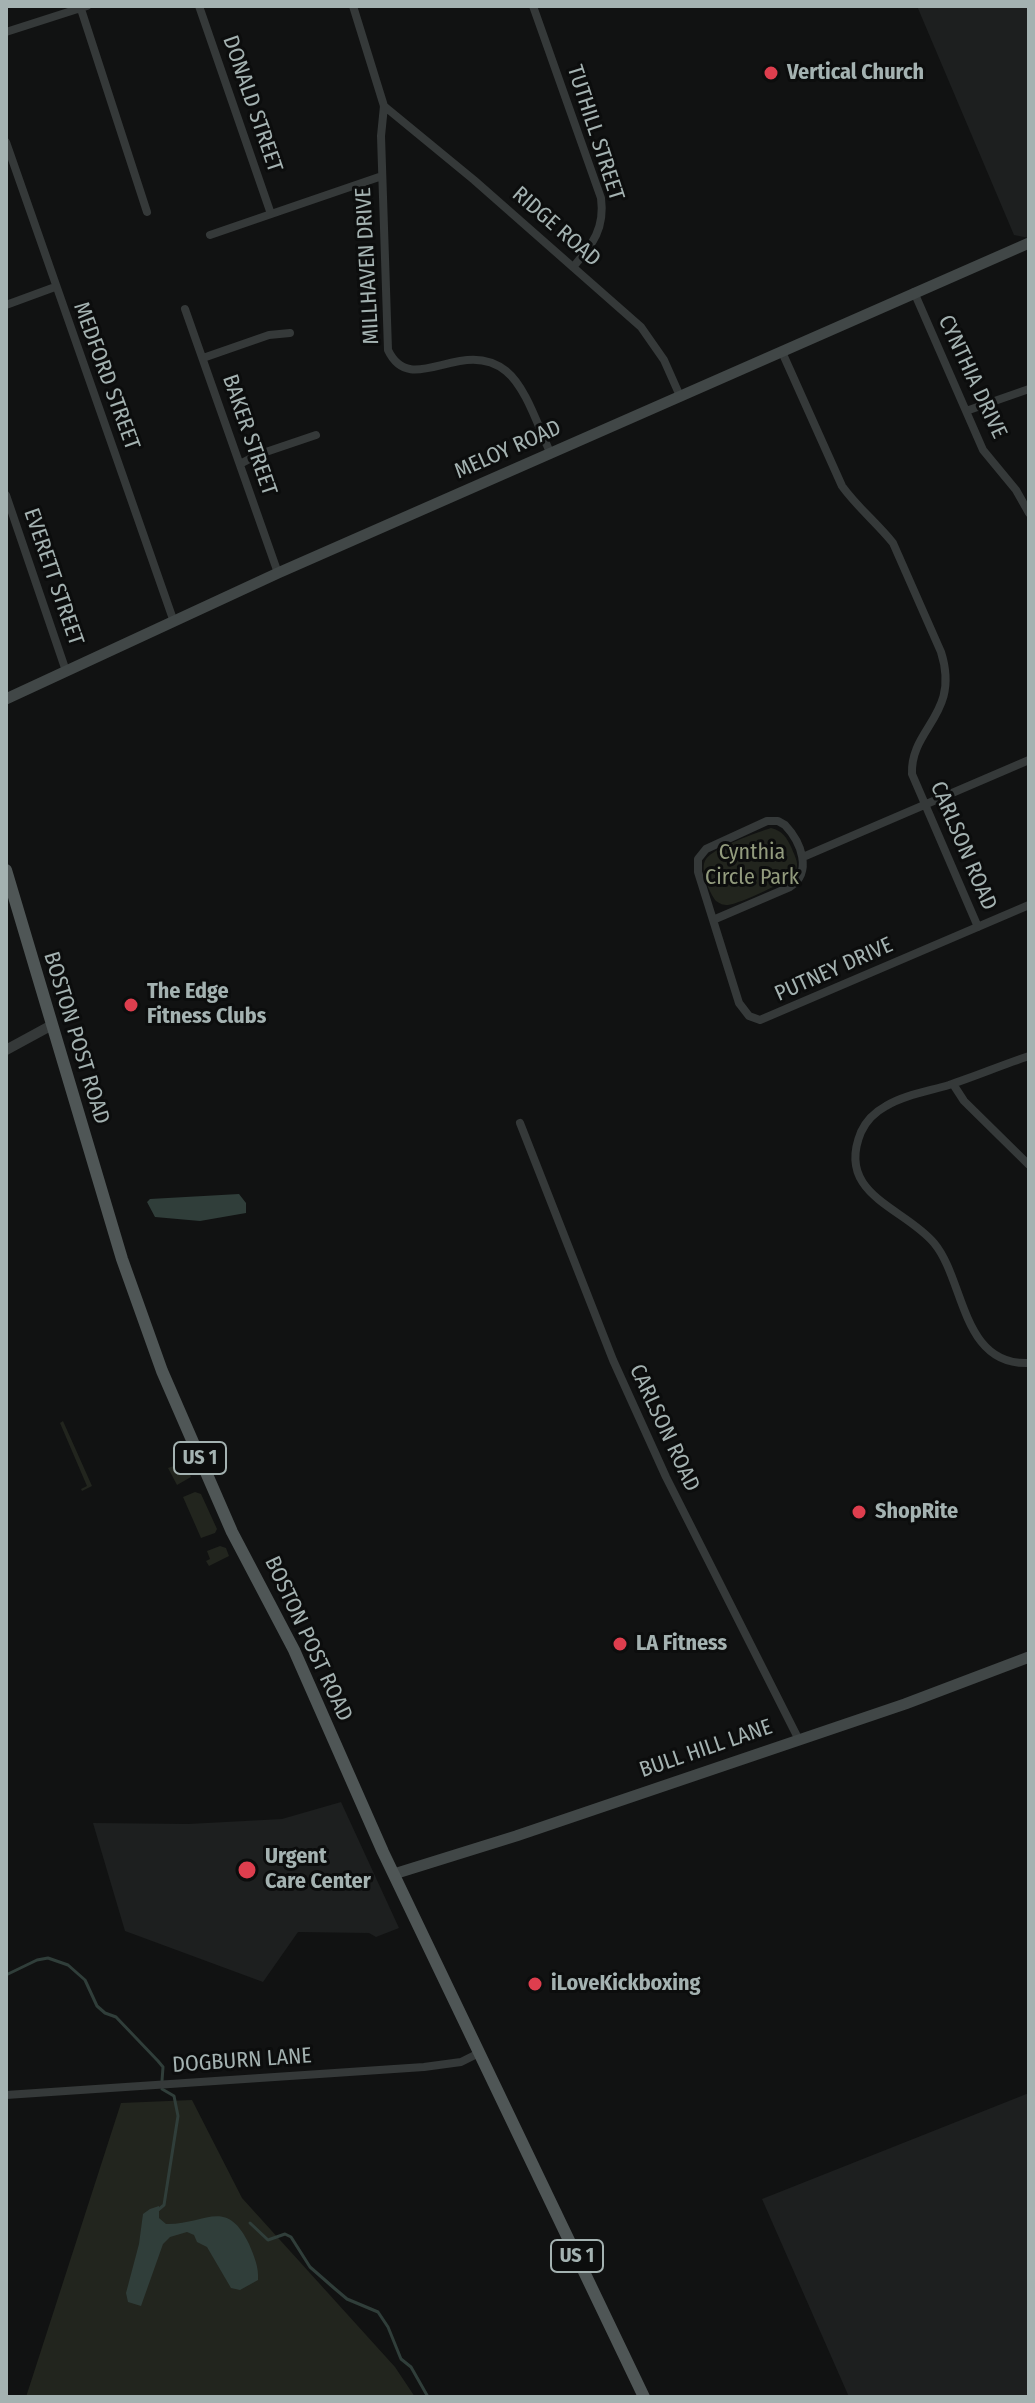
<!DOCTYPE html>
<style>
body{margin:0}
#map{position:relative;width:1035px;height:2403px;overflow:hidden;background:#111212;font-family:"Fira Sans Condensed",sans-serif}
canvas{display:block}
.frame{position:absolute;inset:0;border:8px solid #a4b2b1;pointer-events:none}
</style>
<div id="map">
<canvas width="1035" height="2403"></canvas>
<div class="frame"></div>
</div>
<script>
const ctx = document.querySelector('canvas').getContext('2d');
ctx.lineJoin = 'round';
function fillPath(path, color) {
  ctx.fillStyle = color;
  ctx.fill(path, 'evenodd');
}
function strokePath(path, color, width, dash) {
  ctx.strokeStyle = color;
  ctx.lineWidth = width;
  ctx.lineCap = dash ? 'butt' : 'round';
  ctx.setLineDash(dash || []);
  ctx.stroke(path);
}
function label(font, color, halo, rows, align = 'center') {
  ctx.font = font + ' "Fira Sans Condensed",sans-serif';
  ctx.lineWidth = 6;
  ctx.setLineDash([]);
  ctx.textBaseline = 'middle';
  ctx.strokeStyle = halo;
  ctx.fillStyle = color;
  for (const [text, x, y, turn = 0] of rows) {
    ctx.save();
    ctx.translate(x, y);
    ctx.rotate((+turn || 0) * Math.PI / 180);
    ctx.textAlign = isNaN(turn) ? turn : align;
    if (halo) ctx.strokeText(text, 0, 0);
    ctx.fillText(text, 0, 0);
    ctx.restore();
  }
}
fillPath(new Path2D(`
 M 917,6 L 1029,6 L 1029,238 L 1014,235 Z
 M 341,1802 L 399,1928 L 376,1937 L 369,1933 L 298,1932 L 263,1982 L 125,1931 L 93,1823 L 188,1824 L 282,1819 Z
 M 1029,2093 L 1029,2397 L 849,2397 L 762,2199 Z`), '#1d1f1f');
fillPath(new Path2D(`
 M 771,828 C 783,831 787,838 792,849 C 795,857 800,864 795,872 C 790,881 739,904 728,905 C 722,905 721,904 716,901 C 709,892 699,869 706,859 C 713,848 758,832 771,828 Z
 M 63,1421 L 92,1486 L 82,1491 L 81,1489 L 87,1486 L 60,1423 Z
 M 185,1462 L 191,1477 L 177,1485 L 168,1468 Z
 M 195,1492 L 201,1494 L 217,1529 L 215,1533 L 201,1538 L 183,1497 Z
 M 220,1546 L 226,1548 L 229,1556 L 209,1566 L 206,1561 L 210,1559 L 207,1551 Z
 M 192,2100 L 242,2198 L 395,2367 L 415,2397 L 26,2397 L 121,2103 Z`), '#22251e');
fillPath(new Path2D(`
 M 239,1194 L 246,1203 L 246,1213 L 200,1221 L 155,1217 L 147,1202 L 150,1199 Z
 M 159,2206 L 159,2218 L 166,2224 C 205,2225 226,2196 249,2244 C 254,2256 259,2267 258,2280 L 240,2290 L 231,2288 L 207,2247 L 197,2242 L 194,2235 L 187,2232 L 170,2237 L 163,2244 L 141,2306 L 128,2302 L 126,2293 L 139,2244 L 143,2214 L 150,2209 Z`), '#303e3a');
strokePath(new Path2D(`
 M 6,1975 L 37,1960 L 48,1958 L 68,1965 L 85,1980 L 97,2006 L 105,2013 L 116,2017 L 158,2061 L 163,2067 L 162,2081
 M 158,2210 L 164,2205 L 178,2116 L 174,2096 L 162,2089
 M 250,2223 L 268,2240 L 285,2234 L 291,2237 L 310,2267 L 334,2288 L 347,2299 L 378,2312 L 388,2327 L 401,2359 L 411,2367 L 428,2397`), '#303e3a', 3);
strokePath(new Path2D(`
 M 80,6 L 147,212
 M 199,6 L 271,214
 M 353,6 L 384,106 L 381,136 L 388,350 C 411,399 461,336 506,371 C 527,388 539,430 551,454
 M 533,6 L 601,198 C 605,228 593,244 574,266
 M 6,32 L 87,6
 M 384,106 L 474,180 L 641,327 L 664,360 L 680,396
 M 6,142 L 174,622
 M 210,235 L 382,176
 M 914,292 L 983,450 L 1016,490 L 1029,513
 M 6,305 L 55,287
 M 185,309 L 278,573
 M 782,352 L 842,486 C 857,507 877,523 893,543 L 941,652 C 961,715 910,728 912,774 L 978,927
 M 203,358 L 269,335 L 290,333
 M 966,411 L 1029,389
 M 240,464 L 257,455 L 316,435
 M 6,495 L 66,671
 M 803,857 L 1029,760
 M 713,920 L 790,887 C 813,872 801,842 785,825 L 778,821 L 767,821 L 706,849 L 698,859 L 698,872 L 739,1003 L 749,1016 L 760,1020 L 1029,905
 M 1029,1056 C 1002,1065 976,1076 949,1085 C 929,1091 904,1095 886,1106 C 875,1112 866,1121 861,1132 C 835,1195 904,1207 934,1243 C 965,1280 961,1366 1029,1363
 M 953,1084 L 964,1101 L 1029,1165
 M 520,1123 L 613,1360 L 666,1477 L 798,1738
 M 6,2095 L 424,2067 L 461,2062 L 479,2053`), '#353939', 8);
strokePath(new Path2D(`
 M 6,1050 L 52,1025`), '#353939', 10);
strokePath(new Path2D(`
 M 6,699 L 278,573 L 1029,243
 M 394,1874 L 516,1836 L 905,1704 L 1029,1657`), '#414747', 11);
strokePath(new Path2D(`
 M 6,870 L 122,1259 L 162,1371 L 232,1532 L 294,1650 L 383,1852 L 644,2397`), '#4f5656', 12);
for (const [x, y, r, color] of [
 [771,73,8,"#de3e4e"],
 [131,1005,8,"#de3e4e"],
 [859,1512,8,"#de3e4e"],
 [620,1644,8,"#de3e4e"],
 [247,1870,10,"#de3e4e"],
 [535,1984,8,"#de3e4e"]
]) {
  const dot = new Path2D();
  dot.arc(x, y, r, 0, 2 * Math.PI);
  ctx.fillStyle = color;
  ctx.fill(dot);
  strokePath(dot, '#0c0d0d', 3);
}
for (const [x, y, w] of [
 [200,1458,52],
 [577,2256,52]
]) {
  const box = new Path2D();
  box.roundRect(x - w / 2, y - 16, w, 32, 6);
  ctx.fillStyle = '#0c0d0d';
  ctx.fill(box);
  strokePath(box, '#a4b2b1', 2);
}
label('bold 20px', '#a4b2b1', null, [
 ["US 1",200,1458],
 ["US 1",577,2256]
]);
label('bold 22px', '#a4b2b1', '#0c0d0d', [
 ["Vertical Church",787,73],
 ["The Edge",147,992],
 ["Fitness Clubs",147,1017],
 ["ShopRite",875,1512],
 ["LA Fitness",636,1644],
 ["Urgent",265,1857],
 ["Care Center",265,1882],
 ["iLoveKickboxing",551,1984]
], 'left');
label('22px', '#a4b2b1', '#0c0d0d', [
 ["DONALD STREET",252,104,71],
 ["TUTHILL STREET",595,133,72],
 ["RIDGE ROAD",556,227,41],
 ["MILLHAVEN DRIVE",368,266,-93],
 ["MEDFORD STREET",106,376,70],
 ["CYNTHIA DRIVE",972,377,65],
 ["BAKER STREET",249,435,71],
 ["MELOY ROAD",508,450,-24],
 ["EVERETT STREET",53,577,71],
 ["CARLSON ROAD",963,846,67],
 ["PUTNEY DRIVE",834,970,-24],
 ["BOSTON POST ROAD",76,1038,73],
 ["CARLSON ROAD",664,1428,65],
 ["BOSTON POST ROAD",308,1639,65],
 ["BULL HILL LANE",706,1749,-19],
 ["DOGBURN LANE",242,2061,-4]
]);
label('22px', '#929b7d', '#0c0d0d', [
 ["Cynthia",752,853],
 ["Circle Park",752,878]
]);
</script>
